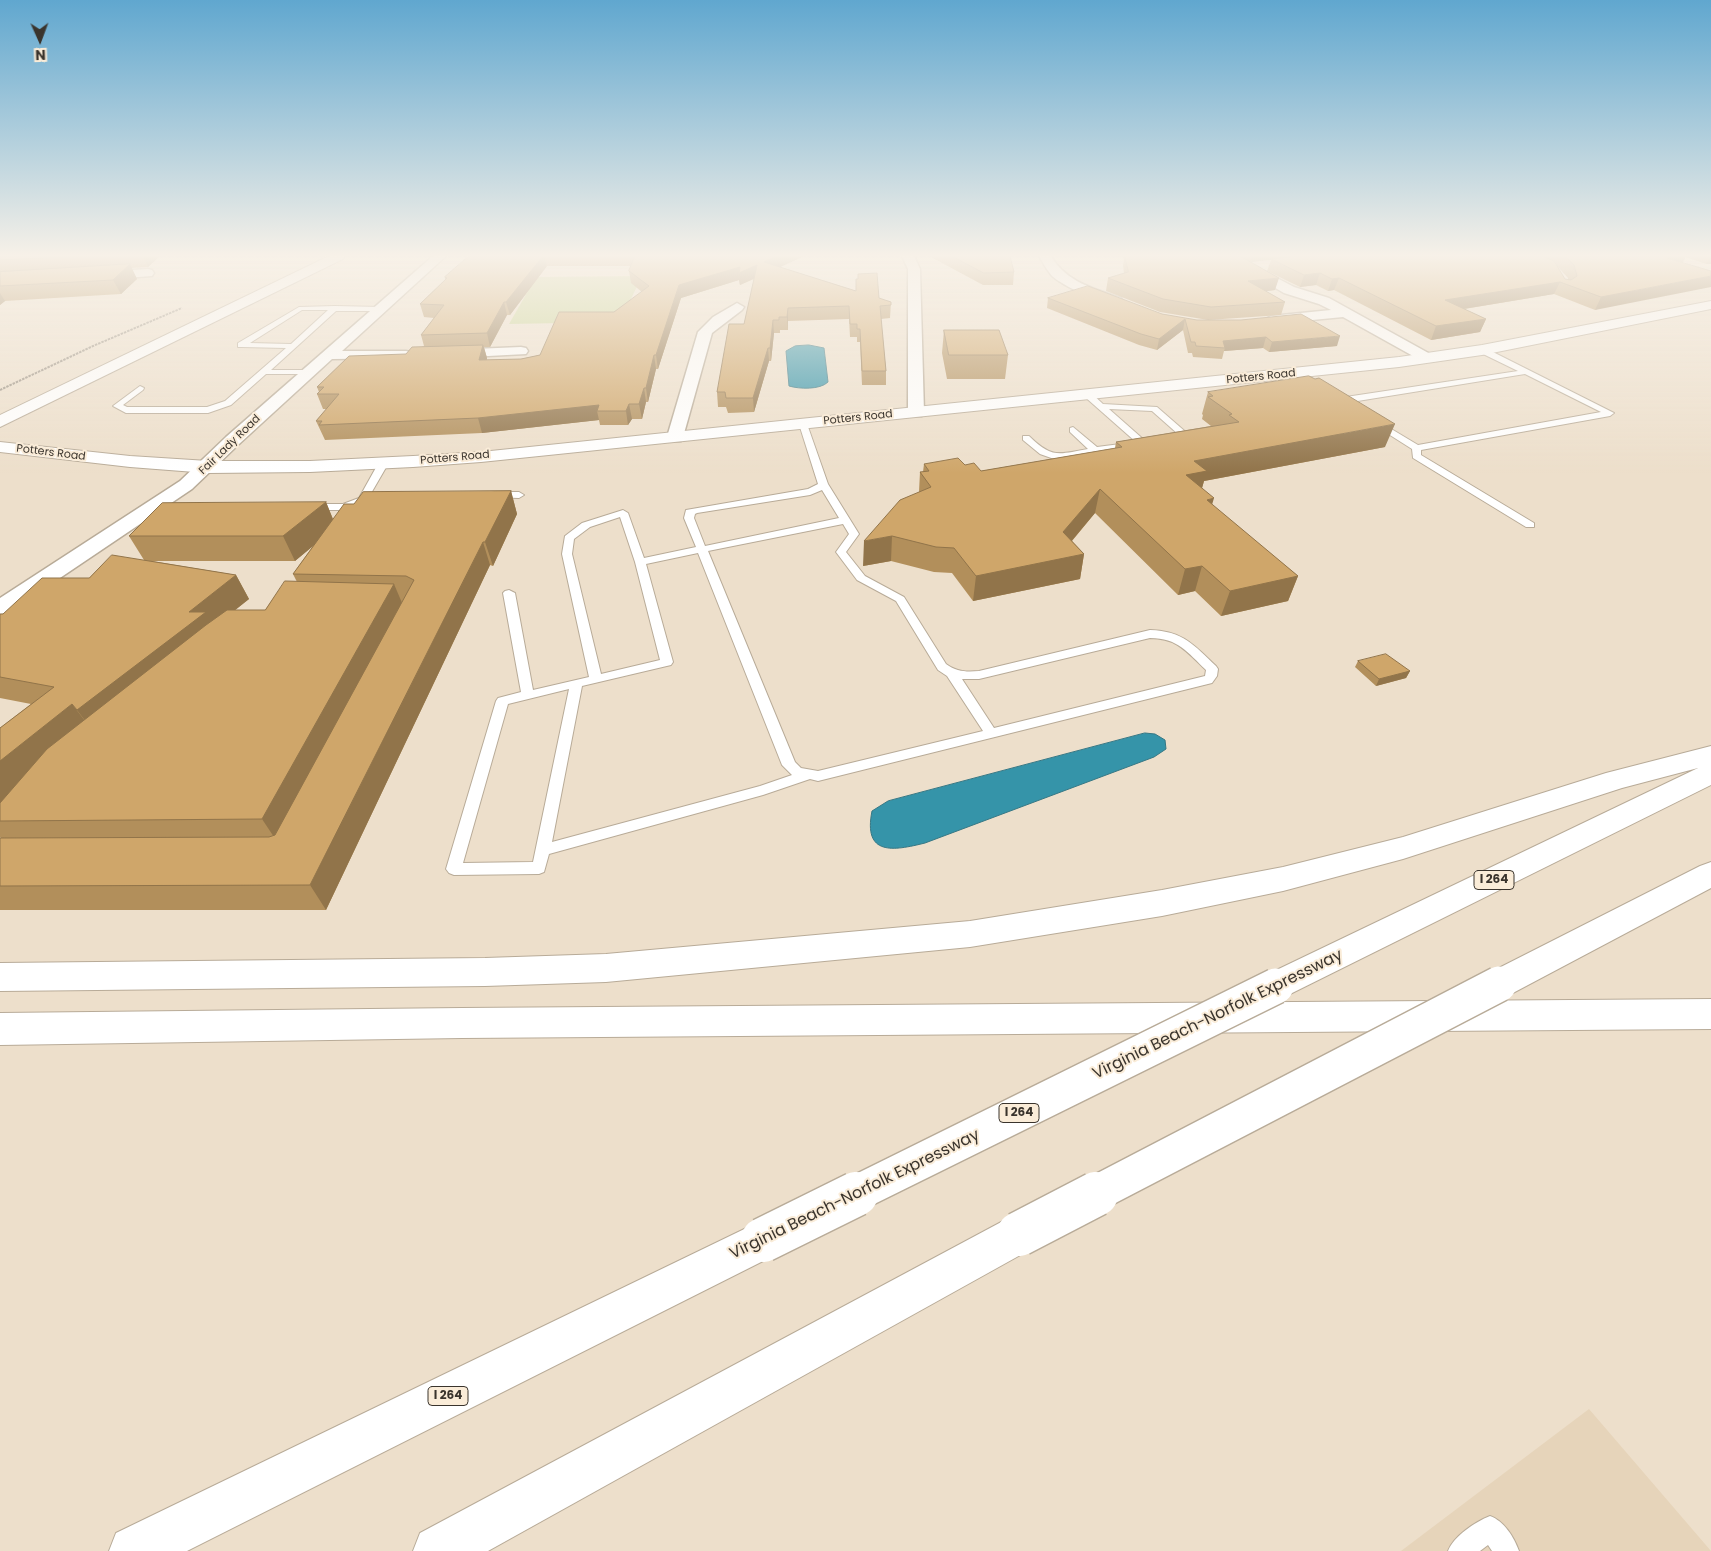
<!DOCTYPE html>
<style>
body{margin:0}
#map{position:relative;width:1711px;height:1551px;overflow:hidden;background:#eddfcb;font-family:Poppins,sans-serif}
canvas{display:block}
.north{position:absolute;left:15px;top:15px;width:50px;height:50px;-webkit-text-stroke:4px #faecd8;paint-order:stroke;rotate:178deg;font-size:14px;font-weight:700;line-height:20px;text-align:center;color:#3a342d}
.north::after{content:'';display:block;margin:auto;width:18px;height:22px;background:#3a342d;clip-path:polygon(50% 0,100% 100%,50% 72%,0 100%)}
</style>
<div id="map">
<canvas width="1711" height="1551"></canvas>
<div class="north">N</div>
</div>
<script>
const ctx = document.querySelector('canvas').getContext('2d');
ctx.lineJoin = 'round';
function fillPath(path, color) {
  ctx.fillStyle = color;
  ctx.fill(path, 'evenodd');
}
function strokePath(path, color, width, dash) {
  ctx.strokeStyle = color;
  ctx.lineWidth = width;
  ctx.lineCap = dash ? 'butt' : 'round';
  ctx.setLineDash(dash || []);
  ctx.stroke(path);
}
function label(font, color, halo, rows, align = 'center') {
  ctx.font = font + ' Poppins,sans-serif';
  ctx.lineWidth = 4;
  ctx.setLineDash([]);
  ctx.textBaseline = 'middle';
  ctx.strokeStyle = halo;
  ctx.fillStyle = color;
  for (const [text, x, y, turn = 0] of rows) {
    ctx.save();
    ctx.translate(x, y);
    ctx.rotate((+turn || 0) * Math.PI / 180);
    ctx.textAlign = isNaN(turn) ? turn : align;
    if (halo) ctx.strokeText(text, 0, 0);
    ctx.fillText(text, 0, 0);
    ctx.restore();
  }
}
fillPath(new Path2D(`
 M 1589,1409 L 1711,1551 L 1401,1551 Z`), '#e6d4ba');
fillPath(new Path2D(`
 M 642,276 L 620,322 L 509,324 L 536,277 Z`), '#c6d38f');
const water = new Path2D(`
 M 809,345 L 824,348 L 828,382 C 820,390 799,389 789,386 L 786,351 L 795,346 Z
 M 1145,733 L 1155,734 L 1165,740 L 1166,749 L 1154,757 L 925,843 C 893,851 863,856 872,811 L 888,801 Z`);
fillPath(water, '#3594a9');
strokePath(water, '#367784', 1);
const lane = new Path2D(`
 M 335,306 L 381,307 L 385,309 L 381,311 L 336,311 L 271,370 L 313,370 L 313,374 L 266,374 L 231,405 L 208,413 L 126,413 L 113,406 L 140,386 L 144,388 L 143,390 L 123,405 L 127,407 L 207,407 L 225,401 L 286,348 L 241,347 L 238,347 L 238,343 L 299,307 ZM 302,310 L 328,310 L 291,344 L 250,343 Z
 M 1479,348 L 1485,348 L 1614,413 L 1610,416 L 1421,450 L 1421,455 L 1534,523 L 1534,527 L 1526,527 L 1413,458 L 1412,449 L 1371,423 L 1378,421 L 1418,445 L 1601,412 L 1525,374 L 1339,404 L 1335,401 L 1339,398 L 1518,371 L 1479,352 Z
 M 1085,393 L 1091,393 L 1103,404 L 1157,407 L 1188,434 L 1178,440 L 1141,445 L 1137,443 L 1136,446 L 1133,447 L 1057,460 L 1040,454 L 1023,440 L 1023,436 L 1029,436 C 1052,459 1059,454 1088,449 L 1070,432 L 1070,428 L 1073,427 L 1097,447 L 1136,442 L 1085,397 ZM 1109,409 L 1152,411 L 1178,434 L 1143,439 Z
 M 803,421 L 807,424 L 828,484 L 859,534 L 846,552 L 865,576 L 904,597 L 946,664 C 957,672 967,672 979,671 L 1150,630 C 1183,631 1194,645 1216,666 L 1218,669 L 1217,676 L 1212,683 L 818,781 L 810,779 L 763,795 L 549,854 L 544,872 L 539,874 L 454,875 L 449,873 L 446,869 L 496,701 L 498,698 L 521,692 L 503,593 L 505,591 L 509,590 L 515,593 L 533,690 L 589,677 L 562,554 L 565,536 L 582,523 L 623,510 L 628,513 L 644,558 L 696,547 L 684,518 L 686,510 L 808,489 L 818,484 L 799,424 ZM 822,490 L 839,518 L 705,546 L 694,518 L 695,514 L 697,513 L 810,495 ZM 620,517 L 635,562 L 660,660 L 601,674 L 572,554 L 574,539 L 590,527 ZM 843,524 L 849,534 L 836,552 L 857,580 L 896,601 L 938,670 L 947,676 L 983,731 L 818,771 L 801,768 L 795,762 L 708,551 ZM 698,553 L 782,765 L 792,775 L 760,786 L 552,842 L 582,686 L 671,665 L 673,662 L 646,564 ZM 1150,638 C 1178,638 1187,652 1206,670 L 1205,676 L 994,728 L 962,679 L 979,679 ZM 569,689 L 533,862 L 463,863 L 508,704 Z
 M 383,461 L 388,464 L 366,502 L 344,510 L 308,510 L 303,507 L 308,504 L 343,504 L 359,498 L 378,464 Z
 M 494,492 L 519,492 L 524,495 L 519,498 L 491,497 L 489,495 Z
 M 1490,1516 C 1504,1521 1514,1537 1519,1551 L 1492,1551 L 1488,1545 L 1480,1551 L 1448,1551 C 1454,1536 1475,1522 1490,1516 Z`);
const street = new Path2D(`
 M 433,256 L 446,256 L 342,351 L 406,351 L 411,352 L 413,355 L 411,358 L 332,359 L 238,445 L 192,489 L 8,613 L 0,614 L 0,598 L 180,481 L 226,437 Z
 M 902,256 L 914,256 L 920,269 L 924,413 L 922,416 L 910,416 L 908,413 L 908,269 Z
 M 1039,256 L 1051,256 C 1066,282 1094,289 1121,298 L 1123,301 L 1121,304 C 1106,307 1063,286 1052,276 C 1047,270 1043,263 1039,256 Z
 M 1220,256 L 1235,256 L 1294,287 L 1329,298 L 1432,355 L 1434,358 L 1432,361 L 1422,361 L 1343,317 L 1271,324 L 1266,323 L 1264,320 L 1271,316 L 1331,310 L 1319,304 L 1284,293 Z
 M 148,269 L 152,270 L 154,273 L 152,276 L 98,280 L 92,276 L 98,272 Z
 M 737,303 L 744,307 L 742,310 L 712,333 L 683,437 L 681,441 L 669,441 L 667,437 L 698,332 L 713,317 Z
 M 521,347 L 526,348 L 528,351 L 526,354 L 450,358 L 445,357 L 443,354 L 445,351 L 450,350 Z`);
const secondary = new Path2D(`
 M 1711,301 L 1711,309 L 1482,355 L 1399,367 L 481,462 L 413,467 L 310,472 L 208,473 L 130,467 L 0,452 L 0,442 L 130,456 L 208,461 L 310,461 L 413,456 L 481,452 L 1399,357 L 1482,345 Z`);
const primary = new Path2D(`
 M 329,256 L 345,256 L 343,259 L 0,427 L 0,415 Z`);
const highway = new Path2D(`
 M 1711,746 L 1711,785 L 1276,1001 L 1264,996 L 1259,986 L 1264,976 L 1698,768 L 1622,788 L 1403,859 L 1283,891 L 1162,916 L 970,947 L 606,982 L 485,986 L 0,991 L 0,963 L 485,958 L 606,954 L 970,921 L 1162,890 L 1283,867 L 1403,837 L 1606,773 Z
 M 1711,862 L 1711,888 L 1511,994 L 1499,998 L 1487,994 L 1482,984 L 1487,974 L 1700,866 Z
 M 1711,999 L 1711,1029 L 462,1038 L 0,1045 L 0,1013 L 462,1008 Z
 M 1019,1214 L 1033,1220 L 1039,1234 L 1033,1248 L 488,1551 L 413,1551 L 420,1533 L 1005,1220 Z
 M 763,1220 L 777,1226 L 783,1240 L 777,1254 L 187,1551 L 109,1551 L 116,1533 Z`);
strokePath(lane, '#b8ab98', 2);
strokePath(street, '#b8ab98', 3);
strokePath(secondary, '#b8ab98', 2);
strokePath(primary, '#b8ab98', 2);
strokePath(highway, '#b8ab98', 2);
strokePath(new Path2D(`
 M 0,390 L 93,346 L 182,308`), '#9b9183', 2, [2.5, 1]);
fillPath(lane, '#fff');
fillPath(street, '#fff');
fillPath(secondary, '#fff');
fillPath(primary, '#fff');
fillPath(highway, '#fff');
const highwayBridgeFar1 = new Path2D(`
 M 853,1195 L 1276,986
 M 1093,1195 L 1499,984`);
const highwayBridge = new Path2D(`
 M 1019,1234 L 1096,1194
 M 763,1240 L 856,1194`);
strokePath(highwayBridgeFar1, '#b8ab98', 38, []);
strokePath(highwayBridge, '#b8ab98', 47, []);
strokePath(highwayBridgeFar1, '#fff', 35);
strokePath(highwayBridge, '#fff', 44);
fillPath(new Path2D(`
 M 0,256 L 160,256 L 148,267 L 131,268 L 137,279 L 121,294 L 5,301 L 0,305 Z
 M 469,256 L 804,256 L 780,267 L 891,302 L 890,318 L 881,319 L 886,371 L 886,385 L 862,385 L 860,342 L 857,342 L 857,337 L 850,337 L 849,319 L 788,321 L 788,330 L 780,330 L 780,333 L 774,333 L 771,361 L 769,361 L 754,412 L 728,413 L 726,407 L 718,407 L 717,392 L 744,324 L 754,279 L 740,285 L 739,280 L 681,298 L 658,369 L 656,369 L 648,402 L 646,402 L 642,419 L 632,419 L 628,425 L 600,425 L 599,420 L 482,433 L 325,440 L 316,421 L 327,409 L 323,409 L 317,394 L 319,392 L 317,387 L 406,354 L 424,346 L 421,335 L 434,318 L 424,317 L 420,304 L 445,280 L 445,277 ZM 547,266 L 631,266 L 629,271 L 631,283 L 642,292 L 614,312 L 540,355 L 521,359 L 487,360 L 487,358 L 484,347 L 490,347 L 507,315 L 510,315 Z
 M 929,256 L 1010,256 L 1014,272 L 1013,285 L 983,285 Z
 M 1116,256 L 1711,256 L 1711,264 L 1706,264 L 1685,257 L 1683,262 L 1595,310 L 1554,294 L 1464,309 L 1486,319 L 1480,332 L 1431,340 L 1334,290 L 1328,291 L 1316,285 L 1300,287 L 1267,271 L 1271,260 L 1251,262 L 1275,290 L 1266,291 L 1285,302 L 1281,315 L 1208,320 L 1160,312 L 1106,291 L 1108,278 L 1124,274 L 1123,265 L 1124,258 ZM 1556,265 L 1568,278 L 1568,280 L 1565,279 Z
 M 1048,298 L 1162,314 L 1337,346 L 1269,352 L 1263,348 L 1224,351 L 1222,359 L 1193,357 L 1192,353 L 1188,353 L 1183,330 L 1157,350 L 1139,345 L 1047,308 Z
 M 944,330 L 1008,355 L 1005,379 L 947,379 L 942,353 Z
 M 1208,392 L 1385,447 L 1204,481 L 1202,488 L 1212,505 L 1298,576 L 1288,601 L 1221,616 L 1195,591 L 1178,595 L 1095,513 L 1072,541 L 1084,554 L 1080,579 L 973,601 L 952,573 L 934,572 L 891,561 L 863,566 L 919,492 L 920,472 L 923,472 L 924,464 L 965,465 L 981,471 L 1115,448 L 1116,442 L 1211,426 L 1202,419 L 1203,415 L 1202,414 Z
 M 511,491 L 517,514 L 493,566 L 490,565 L 326,910 L 0,910 L 0,838 L 1,838 L 0,837 L 0,728 L 31,704 L 0,698 L 0,614 L 3,614 L 89,578 L 144,560 L 129,536 L 326,502 L 333,519 L 354,504 ZM 313,546 L 293,574 L 297,582 L 265,610 L 235,610 L 249,599 L 236,575 L 152,561 L 295,561 Z
 M 1358,661 L 1410,671 L 1406,678 L 1376,686 L 1355,667 Z`), '#b28f5b');
fillPath(new Path2D(`
 M 143,256 L 160,256 L 148,267 Z
 M 543,256 L 544,256 L 547,266 L 510,315 L 506,302 Z
 M 777,256 L 804,256 L 765,274 L 764,262 Z
 M 1252,256 L 1300,256 L 1250,262 Z
 M 1683,256 L 1686,256 L 1680,268 L 1667,258 Z
 M 1711,256 L 1711,264 L 1706,264 Z
 M 130,264 L 137,279 L 121,294 L 113,280 Z
 M 757,265 L 757,277 L 740,285 L 739,280 L 681,298 L 658,369 L 656,355 L 679,285 L 740,267 Z
 M 1320,273 L 1316,285 L 1300,287 L 1304,275 Z
 M 1711,276 L 1711,287 L 1595,310 L 1601,297 Z
 M 1279,278 L 1275,290 L 1245,294 L 1248,281 Z
 M 1339,278 L 1334,290 L 1328,291 L 1332,279 Z
 M 1560,282 L 1554,294 L 1439,313 L 1445,300 Z
 M 0,293 L 5,301 L 0,305 Z
 M 504,302 L 507,315 L 490,347 L 487,333 Z
 M 788,308 L 788,330 L 787,317 Z
 M 1185,319 L 1183,330 L 1157,350 L 1159,339 Z
 M 1486,319 L 1480,332 L 1431,340 L 1436,326 Z
 M 773,320 L 774,333 L 771,361 L 770,348 Z
 M 1340,336 L 1337,346 L 1269,352 L 1272,342 Z
 M 1266,337 L 1263,348 L 1224,351 L 1225,348 L 1223,341 Z
 M 483,345 L 487,358 L 483,374 L 479,360 Z
 M 768,348 L 769,361 L 754,412 L 753,398 Z
 M 654,355 L 656,369 L 648,402 L 646,388 Z
 M 644,388 L 646,402 L 642,419 L 639,404 Z
 M 629,404 L 632,419 L 628,425 L 626,411 Z
 M 599,405 L 597,411 L 599,420 L 482,433 L 478,418 Z
 M 1395,424 L 1385,447 L 1204,481 L 1200,495 L 1186,475 L 1194,461 Z
 M 1100,489 L 1095,513 L 1059,556 L 1063,532 Z
 M 511,491 L 517,514 L 493,566 L 485,542 Z
 M 1214,498 L 1207,522 L 1207,500 Z
 M 326,502 L 336,527 L 295,561 L 283,536 Z
 M 892,536 L 891,561 L 863,566 L 864,541 Z
 M 483,542 L 490,565 L 326,910 L 310,885 Z
 M 1084,554 L 1080,579 L 973,601 L 976,576 Z
 M 1202,566 L 1195,591 L 1178,595 L 1185,569 Z
 M 236,575 L 249,599 L 214,627 L 96,735 L 77,710 L 189,612 Z
 M 1298,576 L 1288,601 L 1221,616 L 1230,591 Z
 M 394,584 L 405,610 L 280,846 L 262,819 Z
 M 1410,671 L 1406,678 L 1376,686 L 1379,679 Z
 M 72,704 L 91,729 L 0,803 L 0,761 Z`), '#91744a');
const building = new Path2D(`
 M 0,256 L 86,256 L 0,260 Z
 M 469,256 L 543,256 L 506,302 L 504,302 L 487,333 L 421,335 L 444,305 L 420,304 L 447,278 L 445,277 Z
 M 635,256 L 777,256 L 764,262 L 856,291 L 856,279 L 858,279 L 858,274 L 877,273 L 879,298 L 891,302 L 891,305 L 880,306 L 886,371 L 862,371 L 860,329 L 857,329 L 857,324 L 850,324 L 849,306 L 788,308 L 787,317 L 779,317 L 779,320 L 773,320 L 770,348 L 768,348 L 753,398 L 726,398 L 725,392 L 717,392 L 729,324 L 744,324 L 757,265 L 739,273 L 740,267 L 679,285 L 656,355 L 654,355 L 646,388 L 644,388 L 639,404 L 629,404 L 626,411 L 597,411 L 599,405 L 478,418 L 319,425 L 322,421 L 316,421 L 339,394 L 317,394 L 324,387 L 317,387 L 349,356 L 406,354 L 412,347 L 483,345 L 479,360 L 521,359 L 540,355 L 559,312 L 614,312 L 649,286 L 629,271 Z
 M 952,256 L 1010,256 L 1014,272 L 984,273 Z
 M 1125,256 L 1240,256 L 1279,278 L 1248,281 L 1285,302 L 1211,307 L 1163,299 L 1108,278 L 1128,272 Z
 M 1297,256 L 1542,256 L 1554,261 L 1565,279 L 1571,280 L 1577,276 L 1574,265 L 1565,256 L 1683,256 L 1667,258 L 1711,271 L 1711,276 L 1601,297 L 1560,282 L 1445,300 L 1486,319 L 1436,326 L 1339,278 L 1332,279 L 1320,273 L 1304,275 L 1271,259 Z
 M 130,264 L 113,280 L 0,286 L 0,272 Z
 M 1088,286 L 1162,314 L 1197,320 L 1241,320 L 1301,314 L 1340,336 L 1272,342 L 1266,337 L 1223,341 L 1225,348 L 1196,346 L 1195,342 L 1191,342 L 1185,319 L 1159,339 L 1141,334 L 1048,298 Z
 M 944,330 L 999,330 L 1008,355 L 949,355 Z
 M 1309,376 L 1315,379 L 1319,378 L 1395,424 L 1194,461 L 1207,471 L 1186,475 L 1214,498 L 1207,500 L 1298,576 L 1230,591 L 1202,566 L 1185,569 L 1100,489 L 1063,532 L 1084,554 L 976,576 L 954,548 L 936,547 L 892,536 L 864,541 L 900,500 L 931,487 L 920,472 L 929,471 L 924,464 L 958,458 L 965,465 L 974,463 L 981,471 L 1122,447 L 1116,442 L 1239,422 L 1229,415 L 1232,414 L 1208,397 L 1213,396 L 1208,392 Z
 M 511,491 L 485,542 L 483,542 L 310,885 L 0,886 L 0,838 L 269,837 L 275,835 L 414,580 L 406,576 L 293,574 L 344,504 L 354,504 L 363,492 Z
 M 326,502 L 283,536 L 129,536 L 162,503 Z
 M 112,555 L 236,575 L 189,612 L 206,612 L 77,710 L 72,704 L 0,761 L 0,728 L 54,687 L 0,677 L 0,614 L 3,614 L 42,578 L 89,578 Z
 M 285,581 L 394,584 L 262,819 L 0,821 L 0,803 L 47,749 L 206,625 L 227,610 L 265,610 Z
 M 1386,654 L 1410,671 L 1379,679 L 1358,661 Z`);
fillPath(building, '#cfa66a');
strokePath(building, '#91744a', 1);
const sky = ctx.createLinearGradient(0, 0, 0, 473);
sky.addColorStop(0, '#60a7cf');
sky.addColorStop(0.54, '#f7f1e8');
sky.addColorStop(1, '#f7f1e800');
ctx.fillStyle = sky;
ctx.fillRect(0, 0, 1711, 473);
label('11px', '#3a342d', '#faecd8', [
 ["Potters Road",1261,377,-6],
 ["Potters Road",858,418,-6],
 ["Fair Lady Road",230,445,-44],
 ["Potters Road",51,453,7],
 ["Potters Road",455,458,-5]
]);
for (const [x, y, w] of [
 [1494,880,40],
 [1019,1113,40],
 [448,1396,40]
]) {
  const box = new Path2D();
  box.roundRect(x - w / 2, y - 9.5, w, 19, 4);
  ctx.fillStyle = '#faecd8';
  ctx.fill(box);
  strokePath(box, '#3a342d', 1);
}
label('bold 12px', '#3a342d', null, [
 ["I 264",1494,880],
 ["I 264",1019,1113],
 ["I 264",448,1396]
]);
label('16px', '#3a342d', '#faecd8', [
 ["Virginia Beach-Norfolk Expressway",1218,1015,-26],
 ["Virginia Beach-Norfolk Expressway",855,1195,-26]
]);
</script>
